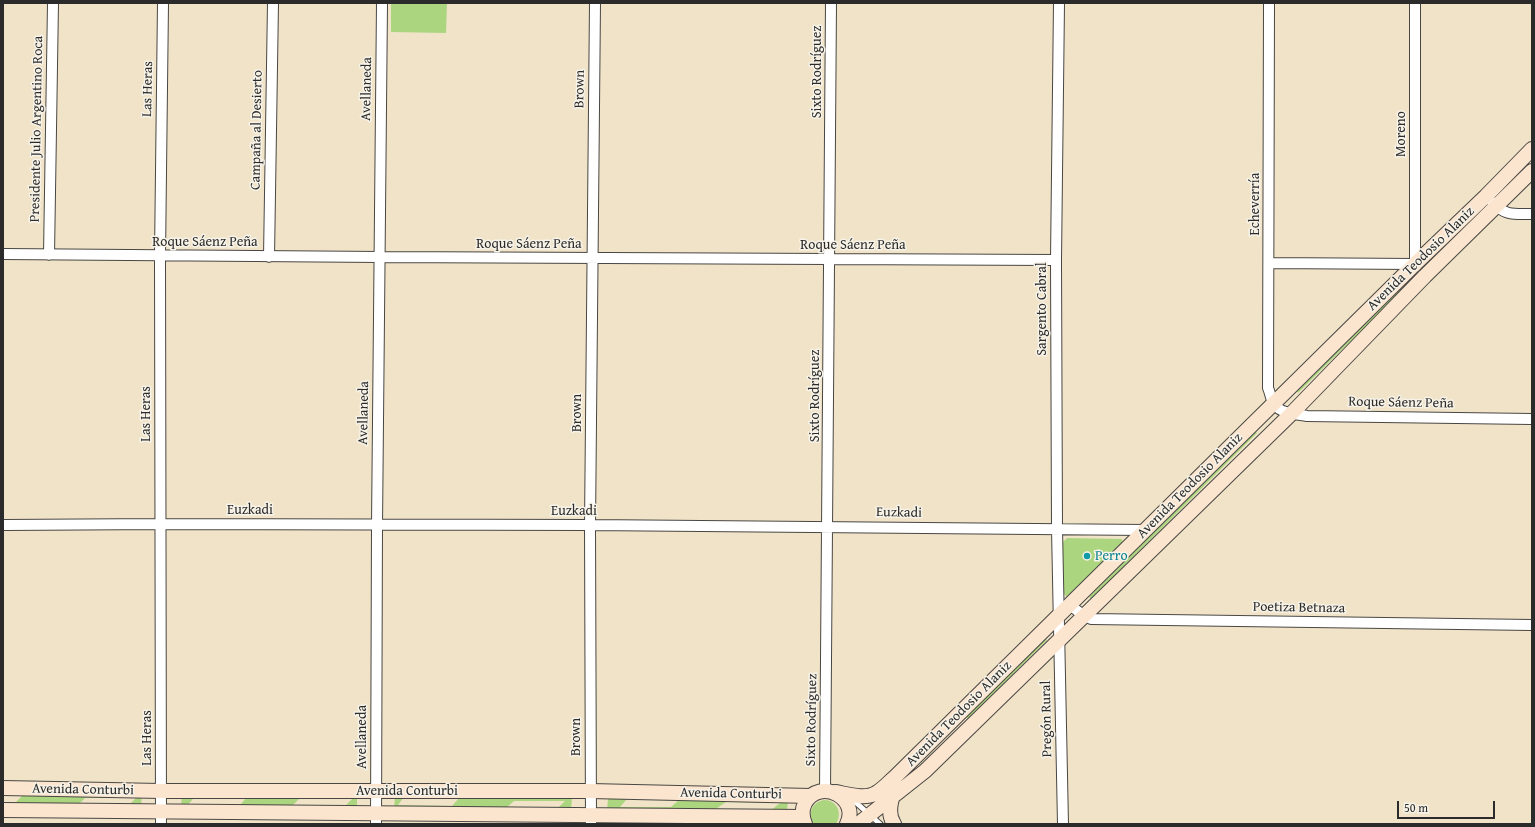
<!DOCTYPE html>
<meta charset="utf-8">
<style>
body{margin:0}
#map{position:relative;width:1535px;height:827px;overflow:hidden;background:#f0e3c8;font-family:"Gentium Book Plus",serif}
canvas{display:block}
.frame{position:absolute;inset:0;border:4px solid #2b2b2b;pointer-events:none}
.scale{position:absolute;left:1397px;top:801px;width:98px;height:18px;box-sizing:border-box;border:2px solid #2b2b2b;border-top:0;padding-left:5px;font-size:12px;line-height:14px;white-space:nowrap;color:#2b2b2b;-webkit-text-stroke:3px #f7f3e8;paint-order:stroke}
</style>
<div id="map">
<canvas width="1535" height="827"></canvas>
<div class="frame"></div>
<div class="scale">50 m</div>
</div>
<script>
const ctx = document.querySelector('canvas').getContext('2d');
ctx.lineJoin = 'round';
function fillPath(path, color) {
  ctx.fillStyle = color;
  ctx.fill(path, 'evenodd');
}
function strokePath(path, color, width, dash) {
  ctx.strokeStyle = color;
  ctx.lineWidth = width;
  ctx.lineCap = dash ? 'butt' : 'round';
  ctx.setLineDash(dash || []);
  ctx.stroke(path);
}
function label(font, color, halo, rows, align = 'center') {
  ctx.font = font + ' "Gentium Book Plus",serif';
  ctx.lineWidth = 3;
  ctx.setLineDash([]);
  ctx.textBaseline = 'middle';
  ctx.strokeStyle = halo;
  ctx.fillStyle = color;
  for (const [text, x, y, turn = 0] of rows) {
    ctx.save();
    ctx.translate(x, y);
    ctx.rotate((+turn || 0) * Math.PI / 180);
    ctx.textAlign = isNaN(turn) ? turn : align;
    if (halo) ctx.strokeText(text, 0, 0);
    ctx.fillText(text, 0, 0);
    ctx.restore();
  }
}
fillPath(new Path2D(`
 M 391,3 L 447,3 L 446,33 L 391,32 Z
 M 1400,289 L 1402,290 L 1298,393 L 1297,391 Z
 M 1255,431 L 1257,433 L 1091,599 L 1089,597 Z
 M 1067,538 L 1122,539 L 1123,546 L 1069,599 L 1063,593 L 1063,542 Z
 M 1045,638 L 1047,640 L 968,719 L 966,717 Z
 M 24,794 L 142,795 L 141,806 L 128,806 L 136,798 L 85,798 L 77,806 L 3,805 L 3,802 L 16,802 Z
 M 182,795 L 196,795 L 188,805 L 240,805 L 248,796 L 357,797 L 357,808 L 343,808 L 352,799 L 299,799 L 291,807 L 181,807 Z
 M 395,797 L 404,797 L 398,805 L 452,806 L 460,797 L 572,798 L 571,810 L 557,809 L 565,801 L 514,801 L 505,809 L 394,808 Z
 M 608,799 L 627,799 L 620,807 L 671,807 L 680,799 L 788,800 L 787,811 L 770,811 L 780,803 L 726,802 L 713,811 L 607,810 Z
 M 824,800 C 837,800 843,813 836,824 L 814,824 C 807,814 812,802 824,800 Z`), '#acd580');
const lane = new Path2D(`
 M 852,799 L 880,824`);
const street = new Path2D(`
 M 1059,3 L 1056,260 L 1057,529 L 1063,824
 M 1269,3 L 1268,388 C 1270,392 1271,400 1274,404 C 1281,414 1296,414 1307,416 L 1532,419
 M 1492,202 C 1505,216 1514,214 1532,214
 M 3,254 L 380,257 L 1056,260
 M 49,255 L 53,3
 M 269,257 L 273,3
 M 1269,263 L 1415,264 L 1416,266
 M 1415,264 L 1415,3
 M 3,525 L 160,524 L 590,525 L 1146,530
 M 1070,605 L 1084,616 L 1091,619 L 1532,625
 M 825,790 L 831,3
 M 161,824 L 160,256 L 163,3
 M 376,824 L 377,525 L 382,3
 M 591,824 L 590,525 L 595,3`);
const secondary = new Path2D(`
 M 3,788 L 161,791 L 590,791 L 811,796
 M 835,792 C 847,794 865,800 876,793 C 883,789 888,783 894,778 L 1415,264 L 1486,196 L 1532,149
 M 894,793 C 890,803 888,815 894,824
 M 3,810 L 803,817
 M 805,824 C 802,817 802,809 805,803 C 820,777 860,798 847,824
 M 858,824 L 925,771 L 1291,414 L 1425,276 L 1532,171`);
strokePath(lane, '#494743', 7);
strokePath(street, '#494743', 12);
strokePath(secondary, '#494743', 16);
strokePath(lane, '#fff', 5);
strokePath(street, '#fff', 10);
strokePath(secondary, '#fbe5cf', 14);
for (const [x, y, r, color] of [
 [1087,556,4,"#0f9aa8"]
]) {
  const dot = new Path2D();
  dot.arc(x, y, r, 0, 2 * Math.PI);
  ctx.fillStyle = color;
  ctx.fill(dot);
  strokePath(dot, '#f7f3e8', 1.5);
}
label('14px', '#2b2b2b', '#f7f3e8', [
 ["Sixto Rodríguez",817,72,-90],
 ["Las Heras",148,89,-89],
 ["Avellaneda",367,89,-89],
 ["Brown",580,89,-89],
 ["Presidente Julio Argentino Roca",37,129,-89],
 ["Campaña al Desierto",257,130,-89],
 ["Moreno",1401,134,-90],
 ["Echeverría",1255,204,-90],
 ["Roque Sáenz Peña",205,242],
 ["Roque Sáenz Peña",529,244],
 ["Roque Sáenz Peña",853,245],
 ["Avenida Teodosio Alaniz",1421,259,-44],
 ["Sargento Cabral",1042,309,-90],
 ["Sixto Rodríguez",815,396,-90],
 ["Roque Sáenz Peña",1401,403,1],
 ["Avellaneda",364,413,-89],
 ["Brown",577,413,-90],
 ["Las Heras",146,414,-90],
 ["Avenida Teodosio Alaniz",1190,486,-45],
 ["Euzkadi",250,510],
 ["Euzkadi",574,511],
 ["Euzkadi",899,513,1],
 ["Poetiza Betnaza",1299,608,1],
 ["Avenida Teodosio Alaniz",959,714,-45],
 ["Pregón Rural",1047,719,-91],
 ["Sixto Rodríguez",812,720,-89],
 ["Avellaneda",362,737,-90],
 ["Brown",576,737,-90],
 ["Las Heras",147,738,-90],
 ["Avenida Conturbi",83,790,1],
 ["Avenida Conturbi",407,791],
 ["Avenida Conturbi",731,794,1]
]);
label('14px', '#0d838f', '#f7f3e8', [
 ["Perro",1095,556]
], 'left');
</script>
